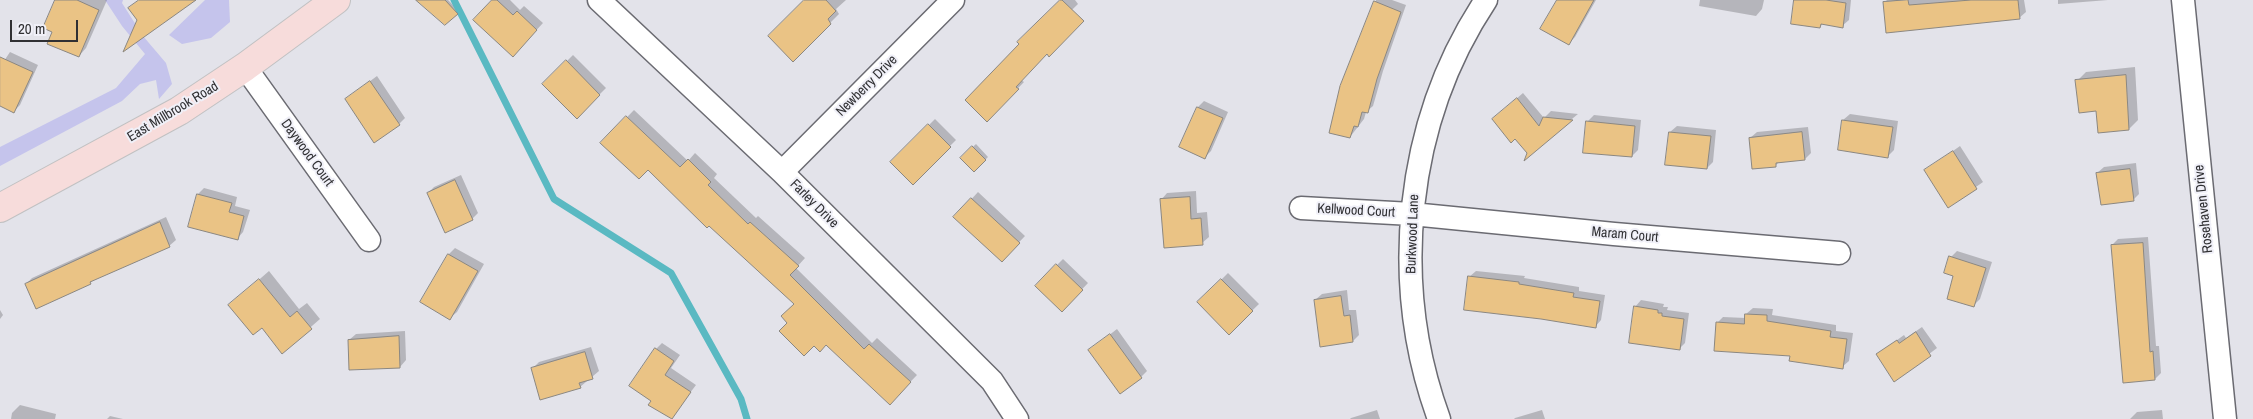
<!DOCTYPE html>
<style>
body{margin:0}
#map{position:relative;width:2253px;height:419px;overflow:hidden;background:#e3e3ea;font-family:"Archivo Narrow",sans-serif}
canvas{display:block}
.scale{position:absolute;left:10px;top:20px;width:68px;height:22px;box-sizing:border-box;border:2px solid #303033;border-top:0;padding-left:6px;font-size:15px;line-height:18px;white-space:nowrap;color:#303033;-webkit-text-stroke:4px #f0f0f8;paint-order:stroke}
</style>
<div id="map">
<canvas width="2253" height="419"></canvas>
<div class="scale">20 m</div>
</div>
<script>
const ctx = document.querySelector('canvas').getContext('2d');
ctx.lineJoin = 'round';
function fillPath(path, color) {
  ctx.fillStyle = color;
  ctx.fill(path, 'evenodd');
}
function strokePath(path, color, width, dash) {
  ctx.strokeStyle = color;
  ctx.lineWidth = width;
  ctx.lineCap = dash ? 'butt' : 'round';
  ctx.setLineDash(dash || []);
  ctx.stroke(path);
}
function label(font, color, halo, rows, align = 'center') {
  ctx.font = font + ' "Archivo Narrow",sans-serif';
  ctx.lineWidth = 4;
  ctx.setLineDash([]);
  ctx.textBaseline = 'middle';
  ctx.strokeStyle = halo;
  ctx.fillStyle = color;
  for (const [text, x, y, turn = 0] of rows) {
    ctx.save();
    ctx.translate(x, y);
    ctx.rotate((+turn || 0) * Math.PI / 180);
    ctx.textAlign = isNaN(turn) ? turn : align;
    if (halo) ctx.strokeText(text, 0, 0);
    ctx.fillText(text, 0, 0);
    ctx.restore();
  }
}
fillPath(new Path2D(`
 M 105,0 L 123,0 L 122,3 L 143,36 L 166,63 L 172,84 L 159,99 L 156,80 L 140,84 L 122,101 L 0,166 L 0,147 L 116,88 L 145,54 L 122,26 Z
 M 205,0 L 229,0 L 230,22 L 211,38 L 182,44 L 169,35 Z`), '#c5c4ec');
fillPath(new Path2D(`
 M 57,0 L 107,0 L 86,48 L 79,56 L 53,31 Z
 M 430,0 L 448,0 L 459,11 L 445,24 Z
 M 494,0 L 510,0 L 520,10 L 524,6 L 543,23 L 519,49 Z
 M 806,0 L 846,0 L 836,9 L 839,14 L 793,60 Z
 M 1061,0 L 1075,0 L 1078,4 L 1033,48 Z
 M 1376,0 L 1392,0 L 1406,5 L 1383,71 L 1373,106 L 1366,112 L 1364,119 L 1350,137 Z
 M 1559,0 L 1596,0 L 1575,37 L 1569,43 Z
 M 1700,0 L 1764,0 L 1762,9 L 1756,16 L 1699,6 Z
 M 1795,0 L 1851,0 L 1849,20 L 1842,26 L 1823,23 L 1820,27 Z
 M 1887,0 L 2024,0 L 2026,12 L 2019,18 L 1885,2 Z
 M 2058,0 L 2108,0 L 2058,4 Z
 M 10,52 L 38,65 L 20,105 L 14,111 L 0,105 L 0,67 Z
 M 573,55 L 606,88 L 577,117 L 544,84 Z
 M 2135,67 L 2138,120 L 2129,129 L 2097,110 L 2077,81 L 2086,72 Z
 M 377,76 L 405,118 L 399,124 L 346,99 Z
 M 1021,80 L 1024,82 L 987,120 Z
 M 1523,93 L 1544,118 L 1551,111 L 1578,114 L 1527,156 L 1529,153 L 1500,113 Z
 M 1204,101 L 1228,112 L 1211,151 L 1205,157 L 1180,146 L 1198,107 Z
 M 634,110 L 688,161 L 695,153 L 717,174 L 714,178 L 756,218 L 758,216 L 805,258 L 796,268 L 872,343 L 877,338 L 917,375 L 890,403 L 826,344 L 789,323 L 796,303 L 648,169 L 602,143 Z
 M 1850,114 L 1898,121 L 1894,150 L 1888,156 L 1843,120 Z
 M 1594,115 L 1641,120 L 1638,150 L 1632,156 L 1587,122 Z
 M 935,119 L 956,140 L 913,183 L 892,162 Z
 M 1677,126 L 1716,130 L 1713,162 L 1707,168 L 1670,132 Z
 M 1808,127 L 1811,153 L 1805,159 L 1779,162 L 1776,165 L 1750,138 L 1757,132 Z
 M 976,144 L 988,157 L 974,171 L 961,158 Z
 M 1960,146 L 1983,182 L 1949,206 L 1926,170 Z
 M 2136,163 L 2139,194 L 2133,200 L 2097,173 L 2104,167 Z
 M 461,175 L 478,213 L 472,219 L 428,193 L 434,187 Z
 M 204,188 L 237,197 L 235,206 L 250,210 L 243,232 L 237,239 L 198,194 Z
 M 1196,191 L 1197,213 L 1207,212 L 1209,237 L 1202,243 L 1161,200 L 1167,193 Z
 M 978,192 L 1025,236 L 1002,260 L 955,217 Z
 M 166,217 L 176,240 L 169,246 L 95,279 L 90,283 L 26,284 L 32,278 Z
 M 2148,237 L 2156,346 L 2159,346 L 2161,373 L 2155,379 L 2112,245 L 2118,239 Z
 M 455,248 L 484,264 L 457,312 L 450,318 L 422,301 L 449,254 Z
 M 1957,251 L 1992,262 L 1980,299 L 1974,305 L 1955,275 L 1951,257 Z
 M 1063,259 L 1088,283 L 1068,304 L 1036,286 Z
 M 269,271 L 299,309 L 307,303 L 320,319 L 282,352 L 262,326 L 230,305 Z
 M 1476,271 L 1525,276 L 1524,278 L 1579,287 L 1579,291 L 1605,295 L 1601,320 L 1595,327 L 1469,277 Z
 M 1228,273 L 1259,304 L 1229,333 L 1199,302 Z
 M 1347,290 L 1349,310 L 1356,310 L 1359,335 L 1353,341 L 1315,300 L 1322,294 Z
 M 1641,300 L 1664,304 L 1663,307 L 1668,307 L 1667,310 L 1689,313 L 1685,343 L 1679,349 L 1635,307 Z
 M 1753,308 L 1773,309 L 1772,315 L 1836,325 L 1836,331 L 1853,333 L 1849,361 L 1842,367 L 1791,355 L 1717,323 L 1723,317 L 1746,318 L 1746,314 Z
 M 0,310 L 3,315 L 0,319 Z
 M 1922,327 L 1937,348 L 1895,380 L 1878,354 L 1904,335 L 1906,338 Z
 M 1117,329 L 1147,371 L 1141,377 L 1090,350 Z
 M 405,331 L 406,360 L 400,367 L 349,340 L 356,334 Z
 M 662,343 L 680,355 L 671,368 L 696,385 L 671,418 L 653,401 L 656,349 Z
 M 591,347 L 599,371 L 580,387 L 532,369 L 539,362 Z
 M 20,405 L 56,414 L 55,419 L 11,419 L 12,413 Z
 M 1377,410 L 1380,419 L 1350,419 L 1351,418 Z
 M 1542,410 L 1545,419 L 1514,419 L 1515,418 Z
 M 2162,410 L 2163,419 L 2130,419 L 2137,412 Z
 M 110,416 L 123,419 L 107,419 Z`), '#0003');
strokePath(new Path2D(`
 M 454,0 L 554,199 L 671,273 L 741,399 L 747,419`), '#5ab9c2', 7);
const building = new Path2D(`
 M 55,0 L 77,0 L 99,10 L 79,57 L 47,44 L 52,32 L 43,28 Z
 M 139,0 L 196,0 L 123,52 L 137,20 L 128,8 Z
 M 416,0 L 445,0 L 458,14 L 445,25 Z
 M 492,0 L 497,0 L 513,15 L 517,11 L 537,30 L 513,57 L 473,20 Z
 M 804,0 L 826,0 L 836,11 L 828,19 L 831,24 L 793,62 L 768,36 Z
 M 1060,0 L 1062,0 L 1084,21 L 1049,57 L 1047,54 L 1016,87 L 1019,89 L 987,122 L 965,100 L 1019,44 L 1017,42 Z
 M 1557,0 L 1594,0 L 1569,45 L 1540,29 Z
 M 1794,0 L 1826,0 L 1846,3 L 1843,28 L 1821,24 L 1820,28 L 1791,24 Z
 M 1908,0 L 1909,5 L 1971,0 L 2018,0 L 2020,19 L 1886,33 L 1883,2 Z
 M 1374,1 L 1401,12 L 1377,79 L 1368,113 L 1362,112 L 1358,127 L 1354,126 L 1350,138 L 1329,133 L 1340,86 Z
 M 0,57 L 33,72 L 14,113 L 0,106 Z
 M 566,60 L 600,95 L 577,119 L 542,84 Z
 M 2126,75 L 2129,130 L 2098,133 L 2096,111 L 2079,113 L 2075,80 Z
 M 370,81 L 400,125 L 374,143 L 345,99 Z
 M 1517,98 L 1539,126 L 1543,117 L 1573,120 L 1524,161 L 1527,153 L 1515,139 L 1511,143 L 1492,119 Z
 M 1197,107 L 1223,118 L 1205,159 L 1179,147 Z
 M 626,116 L 680,167 L 688,159 L 711,182 L 708,185 L 748,224 L 750,222 L 799,266 L 790,275 L 864,349 L 869,344 L 911,382 L 890,405 L 826,345 L 820,352 L 814,346 L 804,356 L 779,331 L 787,323 L 781,316 L 794,304 L 709,226 L 707,228 L 648,170 L 639,179 L 600,143 Z
 M 1842,120 L 1893,127 L 1888,158 L 1838,150 Z
 M 1586,121 L 1635,126 L 1632,157 L 1583,153 Z
 M 928,124 L 951,147 L 913,185 L 890,162 Z
 M 1669,132 L 1711,136 L 1707,169 L 1665,165 Z
 M 1802,132 L 1805,160 L 1776,163 L 1776,167 L 1752,169 L 1749,138 Z
 M 972,146 L 986,160 L 974,172 L 960,158 Z
 M 1953,151 L 1977,189 L 1948,208 L 1924,170 Z
 M 2130,169 L 2134,201 L 2101,205 L 2096,173 Z
 M 455,180 L 473,220 L 445,233 L 427,193 Z
 M 197,194 L 232,203 L 229,212 L 244,216 L 238,240 L 188,227 Z
 M 1190,197 L 1191,219 L 1201,218 L 1203,245 L 1164,248 L 1160,199 Z
 M 971,198 L 1020,243 L 1002,262 L 953,217 Z
 M 160,222 L 170,247 L 90,282 L 91,284 L 36,309 L 25,284 Z
 M 2143,243 L 2150,352 L 2153,351 L 2155,380 L 2123,383 L 2111,245 Z
 M 448,254 L 478,271 L 450,320 L 420,302 Z
 M 1949,256 L 1986,268 L 1974,307 L 1947,299 L 1953,276 L 1944,273 Z
 M 1056,264 L 1083,290 L 1062,312 L 1035,286 Z
 M 1468,276 L 1519,282 L 1519,284 L 1574,293 L 1573,297 L 1600,301 L 1596,328 L 1541,319 L 1464,310 Z
 M 259,279 L 290,317 L 297,311 L 312,329 L 282,354 L 262,328 L 253,335 L 228,305 Z
 M 1221,279 L 1253,311 L 1229,335 L 1197,302 Z
 M 1341,296 L 1344,316 L 1350,315 L 1353,342 L 1320,347 L 1314,300 Z
 M 1634,306 L 1658,310 L 1658,313 L 1662,313 L 1662,316 L 1684,319 L 1680,350 L 1629,343 Z
 M 1745,314 L 1767,315 L 1767,321 L 1831,331 L 1830,337 L 1847,339 L 1843,369 L 1789,361 L 1790,356 L 1714,351 L 1716,322 L 1744,324 Z
 M 1916,332 L 1931,356 L 1894,382 L 1876,354 L 1897,340 L 1899,343 Z
 M 1110,334 L 1142,378 L 1120,394 L 1088,350 Z
 M 399,336 L 400,368 L 349,370 L 348,340 Z
 M 655,348 L 674,361 L 665,375 L 691,392 L 672,419 L 648,405 L 651,401 L 629,386 Z
 M 585,352 L 593,379 L 579,383 L 581,388 L 540,400 L 531,368 Z`);
fillPath(building, '#eac385');
strokePath(building, '#8b8781', 1);
const street = new Path2D(`
 M 599,0 L 782,172 L 992,381 L 1017,419
 M 2183,0 L 2225,419
 M 245,67 L 369,240
 M 782,172 L 953,0
 M 1301,208 L 1412,214 L 1614,234 L 1839,253
 M 1439,419 C 1389,282 1405,122 1486,0`);
const primary = new Path2D(`
 M 0,208 L 179,111 L 245,67 L 336,0`);
strokePath(street, '#6b6b72', 25);
strokePath(primary, '#c1c1c2', 30);
strokePath(street, '#fff', 22);
strokePath(primary, '#f7dcdb', 28);
label('14px', '#303033', '#f0f0f8', [
 ["Newberry Drive",867,86,-45],
 ["East Millbrook Road",173,112,-31],
 ["Daywood Court",307,153,54],
 ["Farley Drive",814,204,45],
 ["Rosehaven Drive",2204,209,-96],
 ["Kellwood Court",1356,211,3],
 ["Burkwood Lane",1413,234,-88],
 ["Maram Court",1625,235,5]
]);
</script>
